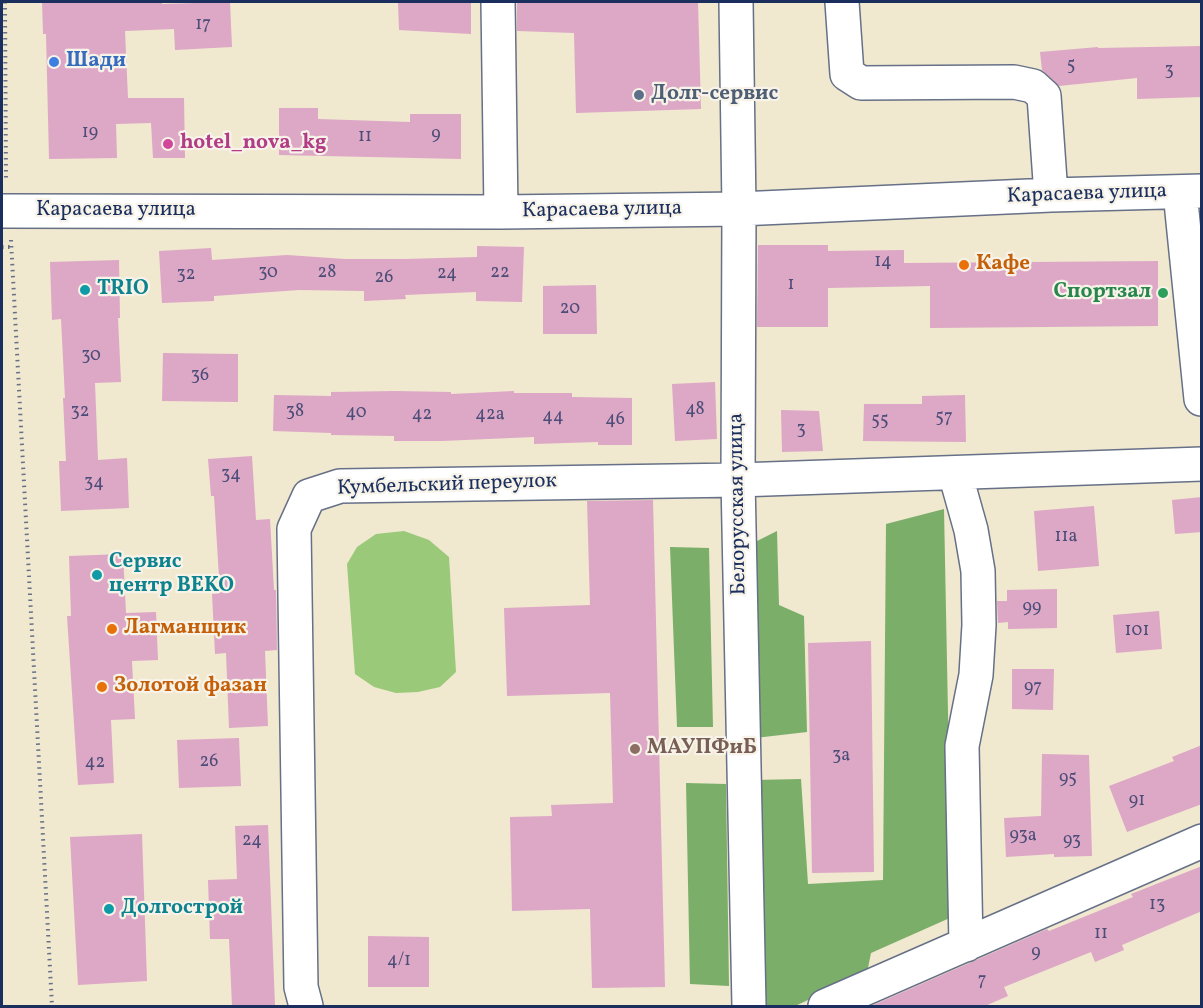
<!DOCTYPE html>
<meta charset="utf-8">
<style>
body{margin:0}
#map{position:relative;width:1203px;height:1008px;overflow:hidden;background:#f0e8cf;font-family:Vollkorn,serif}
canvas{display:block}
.frame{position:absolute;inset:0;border:3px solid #1b2f5e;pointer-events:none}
</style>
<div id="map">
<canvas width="1203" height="1008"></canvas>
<div class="frame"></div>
</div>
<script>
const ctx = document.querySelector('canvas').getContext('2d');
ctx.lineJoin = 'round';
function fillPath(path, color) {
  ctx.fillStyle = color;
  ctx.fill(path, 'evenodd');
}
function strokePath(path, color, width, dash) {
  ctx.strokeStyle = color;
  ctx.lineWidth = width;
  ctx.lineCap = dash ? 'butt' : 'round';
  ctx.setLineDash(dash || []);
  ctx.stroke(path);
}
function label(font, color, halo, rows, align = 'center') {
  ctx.font = font + ' Vollkorn,serif';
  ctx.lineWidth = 4.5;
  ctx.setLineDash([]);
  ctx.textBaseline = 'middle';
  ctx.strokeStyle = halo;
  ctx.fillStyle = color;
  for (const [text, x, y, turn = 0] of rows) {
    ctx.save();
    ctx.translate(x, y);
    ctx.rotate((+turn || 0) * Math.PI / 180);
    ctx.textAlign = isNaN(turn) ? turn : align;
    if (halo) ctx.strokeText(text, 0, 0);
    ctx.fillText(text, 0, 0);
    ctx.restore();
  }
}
fillPath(new Path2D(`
 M 404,531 L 429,540 L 449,557 L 456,672 L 440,687 L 418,692 L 396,693 L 374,687 L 355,674 L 347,564 L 357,547 L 376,534 Z`), '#9aca79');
fillPath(new Path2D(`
 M 944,509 L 952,917 L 871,953 L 867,973 L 795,1006 L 759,1006 L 754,780 L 801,779 L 808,884 L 883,880 L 886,524 Z
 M 777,531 L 779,605 L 804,616 L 807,732 L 755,738 L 751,544 Z
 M 670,547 L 709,548 L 713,727 L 677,727 Z
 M 686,783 L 726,784 L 729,986 L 690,984 Z`), '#7bae69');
fillPath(new Path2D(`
 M 42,2 L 162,2 L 162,4 L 230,2 L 232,47 L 175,50 L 174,29 L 125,31 L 128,98 L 184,98 L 185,158 L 153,158 L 151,123 L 116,124 L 117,158 L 49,159 L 46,34 L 43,34 Z
 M 398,2 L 471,2 L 471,34 L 399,30 Z
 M 517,2 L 698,2 L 701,109 L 576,113 L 574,33 L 517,31 Z
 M 1202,46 L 1202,97 L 1137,99 L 1137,78 L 1059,86 L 1042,70 L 1040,52 L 1098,47 L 1098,48 Z
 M 279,108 L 318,108 L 318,119 L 410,122 L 410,114 L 461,114 L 461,159 L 279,155 Z
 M 758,245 L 828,245 L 828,251 L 904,250 L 904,263 L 1158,261 L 1158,326 L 930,328 L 930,286 L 828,288 L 828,327 L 757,327 Z
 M 477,246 L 524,247 L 522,302 L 476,301 L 476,292 L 405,295 L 406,299 L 364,301 L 364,291 L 299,290 L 214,296 L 214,301 L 162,303 L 159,251 L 211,248 L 212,260 L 287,255 L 345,259 L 405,259 L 477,257 Z
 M 119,260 L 120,318 L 118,318 L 121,382 L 95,383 L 98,460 L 127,458 L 129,508 L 61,511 L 59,461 L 66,461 L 63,398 L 65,398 L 61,319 L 52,320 L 50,262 Z
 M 596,285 L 597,334 L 543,334 L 543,286 Z
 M 163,353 L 238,354 L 238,402 L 162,401 Z
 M 715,382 L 717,439 L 675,441 L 672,384 Z
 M 395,391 L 451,392 L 451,394 L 514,391 L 514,393 L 572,393 L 572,397 L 632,398 L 632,445 L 598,445 L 598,442 L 534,444 L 534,437 L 442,441 L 394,441 L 394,436 L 331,435 L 331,433 L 273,431 L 274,395 L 331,396 L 331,392 Z
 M 965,395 L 966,442 L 863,441 L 864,404 L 922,404 L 922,396 Z
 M 781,410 L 819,411 L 823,451 L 782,452 Z
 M 252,456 L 256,520 L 270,519 L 274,590 L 276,590 L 277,650 L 265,651 L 268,726 L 229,728 L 226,653 L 215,654 L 212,594 L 220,593 L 214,496 L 211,496 L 208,459 Z
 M 1202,497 L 1202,532 L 1175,534 L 1172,500 Z
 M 653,500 L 665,987 L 592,988 L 590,909 L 512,911 L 510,817 L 552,816 L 551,805 L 613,803 L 610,693 L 507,696 L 504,608 L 590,605 L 587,501 Z
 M 1094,506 L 1099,566 L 1038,571 L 1034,511 Z
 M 123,554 L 126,613 L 156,612 L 158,660 L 132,661 L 135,719 L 111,720 L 114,783 L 78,785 L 67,616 L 71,616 L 69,556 Z
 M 1057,589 L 1057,628 L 1008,629 L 1008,622 L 998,623 L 997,601 L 1007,601 L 1007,590 Z
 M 1159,611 L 1162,649 L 1116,653 L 1113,615 Z
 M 871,641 L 874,872 L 812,873 L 808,643 Z
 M 1012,669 L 1054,669 L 1053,710 L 1012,709 Z
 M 239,738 L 241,786 L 179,788 L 177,740 Z
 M 1202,745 L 1202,804 L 1127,832 L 1109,786 L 1174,761 L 1172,757 Z
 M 1042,754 L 1089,755 L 1092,856 L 1054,857 L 1054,854 L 1006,857 L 1004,818 L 1041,816 Z
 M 268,825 L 275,1006 L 232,1006 L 229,939 L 210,939 L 208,880 L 237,879 L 235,826 Z
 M 142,834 L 147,981 L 78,985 L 70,837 Z
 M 1202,866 L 1202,911 L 1122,945 L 1124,950 L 1095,962 L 1091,952 L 1004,987 L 1008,996 L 985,1006 L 871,1006 L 1047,929 L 1049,931 L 1133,897 L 1131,894 Z
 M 368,936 L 429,937 L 429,987 L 368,987 Z`), '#dda7c6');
const minor = new Path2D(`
 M 498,2 L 501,212
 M 736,2 L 739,209 L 738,480 L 749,1006
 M 842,2 L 847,74 L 861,83 L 1014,82 L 1033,86 L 1044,96 L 1051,195
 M 1180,192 L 1201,399
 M 2,211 L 501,212 L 739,209 L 1051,195 L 1202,191
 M 955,473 L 971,530 L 978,571 L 979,625 L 976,675 L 962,746 L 966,945
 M 306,1006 L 301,987 L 294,529 L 309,496 L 340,486 L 738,480 L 1202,464
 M 825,1006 L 1202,841`);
strokePath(minor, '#667086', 36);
strokePath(new Path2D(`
 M 5,2 L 6,181
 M 11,240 L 52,1006
 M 2,247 L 11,247`), '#667086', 4, [1.5, 4.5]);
strokePath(minor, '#fff', 33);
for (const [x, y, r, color] of [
 [54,62,6,"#3f7fe0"],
 [639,95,6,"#5c6f8a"],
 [168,144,6,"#d1479c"],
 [964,265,6,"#e8710a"],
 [85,290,6,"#0f9aa8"],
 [1163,293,6,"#2e9e5b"],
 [97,575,6,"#0f9aa8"],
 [112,629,6,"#e8710a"],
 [102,687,6,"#e8710a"],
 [635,749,6,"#8d6e63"],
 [109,909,6,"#0f9aa8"]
]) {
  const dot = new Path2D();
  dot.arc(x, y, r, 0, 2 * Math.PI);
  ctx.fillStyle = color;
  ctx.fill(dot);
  strokePath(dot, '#f7f3e8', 2);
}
label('18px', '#4c4d78', null, [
 ["17",203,26],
 ["5",1071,67],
 ["3",1169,72],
 ["19",90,134],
 ["9",436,136],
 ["11",365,138],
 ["14",883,263],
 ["30",268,274],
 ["28",327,274],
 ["22",500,274],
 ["24",447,275],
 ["32",186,276],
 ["26",384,279],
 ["1",791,286],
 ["20",570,310],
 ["30",91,357],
 ["36",200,377],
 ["48",695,411],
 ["32",80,413],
 ["38",295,413],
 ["40",356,414],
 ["42",422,416],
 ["42а",490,416],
 ["44",553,418],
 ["57",944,419],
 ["46",615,421],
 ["55",880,422],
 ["3",801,431],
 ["34",231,476],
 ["34",94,484],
 ["11а",1066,538],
 ["99",1032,609],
 ["101",1137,632],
 ["97",1033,689],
 ["3а",841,757],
 ["26",209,763],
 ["42",95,764],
 ["95",1068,780],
 ["91",1137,802],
 ["93а",1023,837],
 ["24",252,842],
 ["93",1072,842],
 ["13",1157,906],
 ["11",1101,935],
 ["9",1036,954],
 ["4/1",399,962],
 ["7",982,982]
]);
label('bold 21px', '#366cbe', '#f7f3e8', [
 ["Шади",66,62]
], 'left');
label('bold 21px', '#4e5e75', '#f7f3e8', [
 ["Долг-сервис",651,95]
], 'left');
label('bold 21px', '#b23c85', '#f7f3e8', [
 ["hotel_nova_kg",180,144]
], 'left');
label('21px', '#1b2f5e', '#f7f3e8', [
 ["Карасаева улица",1087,195,-2],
 ["Карасаева улица",116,211],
 ["Карасаева улица",602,211,-1],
 ["Кумбельский переулок",447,486,-2],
 ["Белорусская улица",739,504,-91]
]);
label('bold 21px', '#c56008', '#f7f3e8', [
 ["Кафе",976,265],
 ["Лагманщик",124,629],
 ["Золотой фазан",114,687]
], 'left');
label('bold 21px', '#0d838f', '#f7f3e8', [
 ["TRIO",97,290],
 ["Сервис",109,563],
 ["центр BEKO",109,587],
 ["Долгострой",121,909]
], 'left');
label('bold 21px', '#27864d', '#f7f3e8', [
 ["Спортзал",1151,293]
], 'right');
label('bold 21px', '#785e54', '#f7f3e8', [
 ["МАУПФиБ",647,749]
], 'left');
</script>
